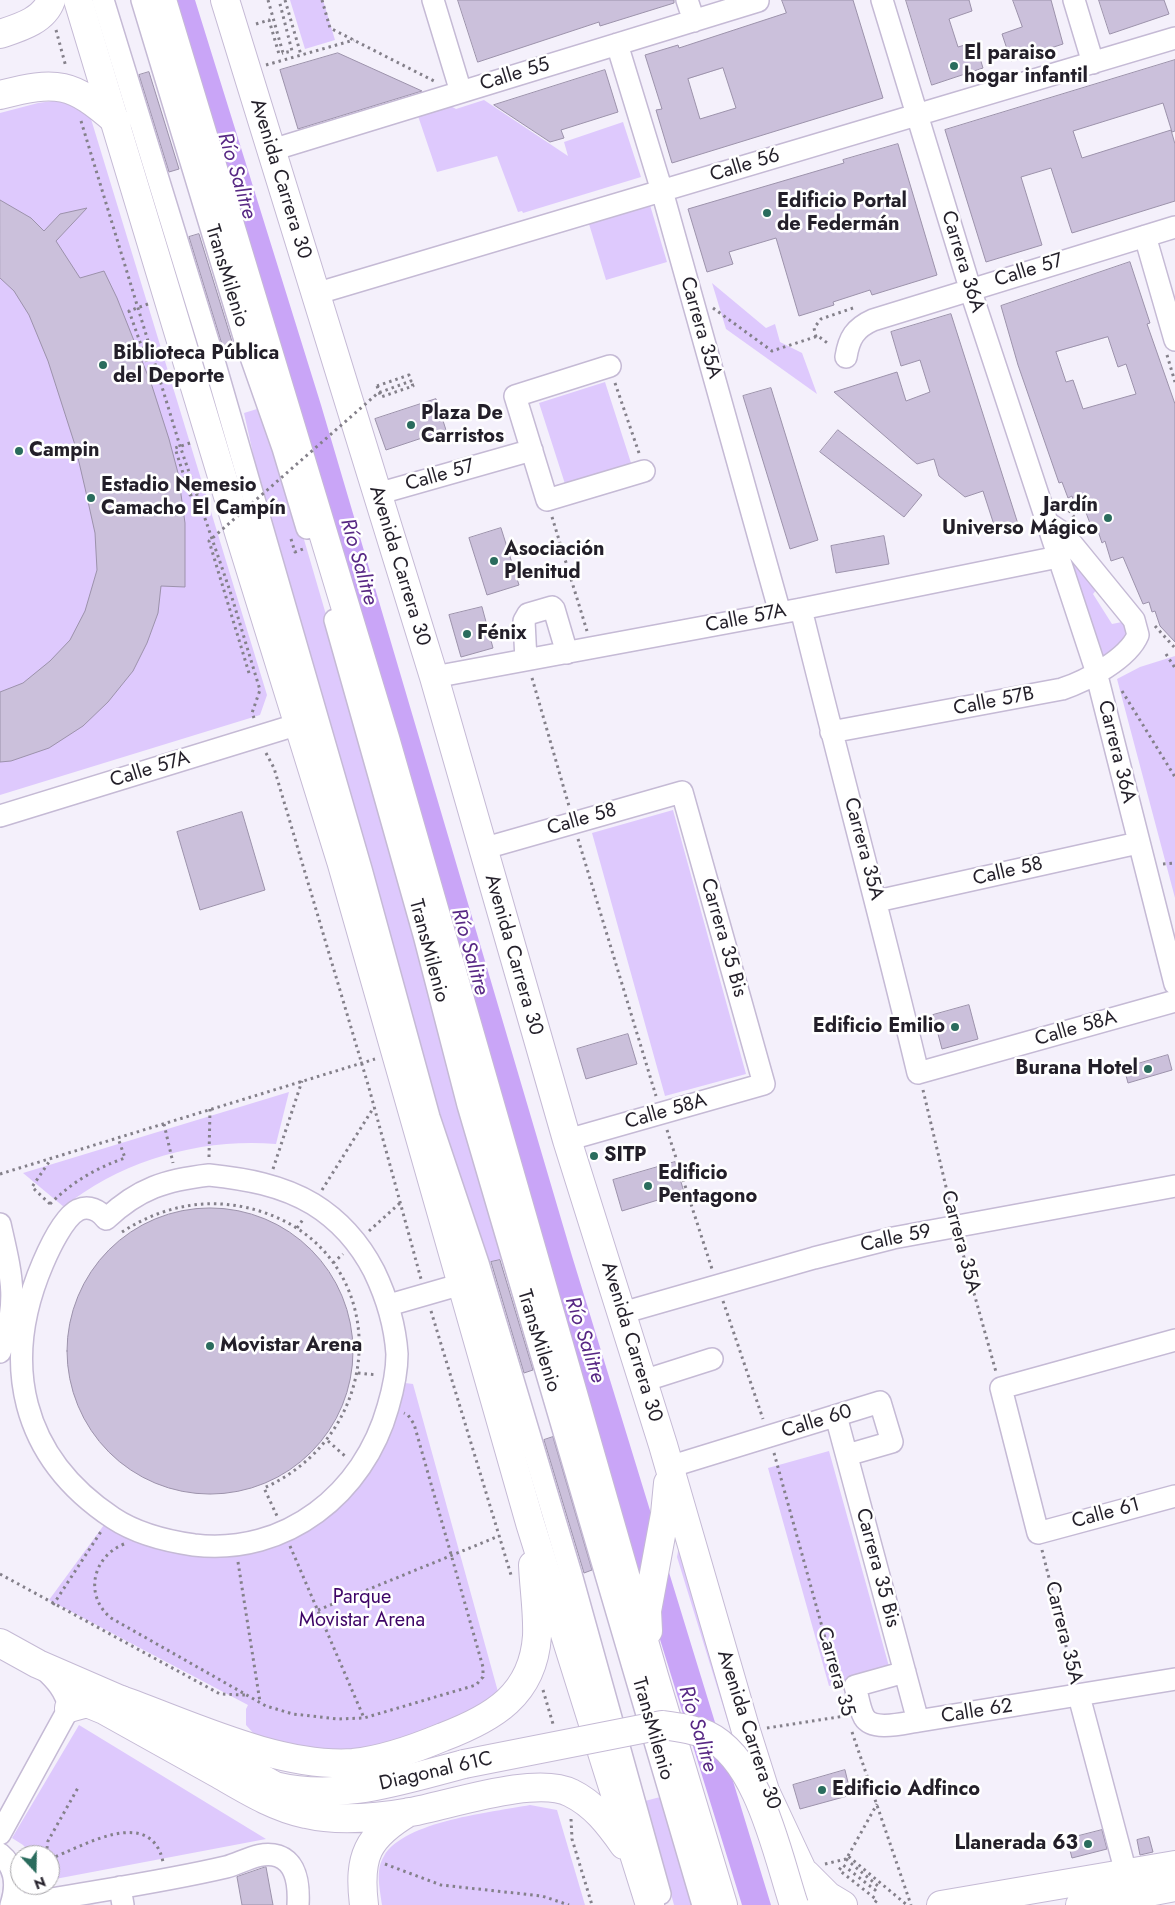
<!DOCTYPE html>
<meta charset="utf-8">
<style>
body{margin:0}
#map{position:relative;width:1175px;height:1905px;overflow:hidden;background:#f4f0fb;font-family:Jost,sans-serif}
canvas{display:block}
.north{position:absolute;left:10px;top:1845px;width:50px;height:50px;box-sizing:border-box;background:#fff;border:1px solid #a7a5a9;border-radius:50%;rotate:159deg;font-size:14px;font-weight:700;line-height:20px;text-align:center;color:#231f29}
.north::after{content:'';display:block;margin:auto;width:18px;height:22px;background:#2a6c5d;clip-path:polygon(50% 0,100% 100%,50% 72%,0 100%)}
</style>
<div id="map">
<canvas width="1175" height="1905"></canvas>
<div class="north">N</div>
</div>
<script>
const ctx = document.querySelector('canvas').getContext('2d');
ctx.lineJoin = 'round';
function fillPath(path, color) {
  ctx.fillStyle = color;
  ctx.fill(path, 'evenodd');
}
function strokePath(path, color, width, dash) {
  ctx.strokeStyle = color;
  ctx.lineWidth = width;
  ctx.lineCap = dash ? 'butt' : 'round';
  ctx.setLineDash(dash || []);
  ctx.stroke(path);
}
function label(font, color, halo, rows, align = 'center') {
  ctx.font = font + ' Jost,sans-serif';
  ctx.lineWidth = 5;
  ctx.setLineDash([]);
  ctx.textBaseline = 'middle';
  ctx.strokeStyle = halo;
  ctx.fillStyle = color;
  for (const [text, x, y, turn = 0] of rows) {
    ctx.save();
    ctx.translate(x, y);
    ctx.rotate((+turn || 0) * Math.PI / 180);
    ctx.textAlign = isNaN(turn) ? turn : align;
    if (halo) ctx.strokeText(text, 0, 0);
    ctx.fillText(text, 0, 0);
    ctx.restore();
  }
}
fillPath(new Path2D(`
 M 290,0 L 323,0 L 335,40 L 305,49 Z
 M 74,98 L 91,119 L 267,695 L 260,715 L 0,795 L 0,113 L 38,103 Z
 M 484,100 L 568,156 L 564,142 L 623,122 L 641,177 L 523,213 L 522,211 L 518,212 L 497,156 L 437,172 L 418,116 L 449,105 L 456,109 Z
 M 650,205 L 667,262 L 606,280 L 589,224 Z
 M 712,283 L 766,328 L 775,324 L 780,342 L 802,353 L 817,394 L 726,329 Z
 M 605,382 L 632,466 L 566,487 L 539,403 Z
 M 257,409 L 286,478 L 382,806 L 503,1259 L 488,1263 L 441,1139 L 277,562 L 244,413 Z
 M 1066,547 L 1097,589 L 1093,594 L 1112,624 L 1122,622 L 1129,630 L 1127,639 L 1103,657 Z
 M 1175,656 L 1175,898 L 1117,679 L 1140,667 Z
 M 673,810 L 746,1074 L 665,1096 L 592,833 Z
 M 289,1092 L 276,1144 C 201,1138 122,1160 64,1207 L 23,1173 Z
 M 389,1381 L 413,1384 L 500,1699 L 387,1747 L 337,1751 L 266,1741 L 254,1734 L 246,1725 L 246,1709 L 248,1705 L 49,1600 L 112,1514 L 186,1542 L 274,1532 L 359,1467 Z
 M 829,1451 L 890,1670 L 829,1686 L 768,1468 Z
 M 681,1534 L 742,1745 L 730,1729 L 677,1557 Z
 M 79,1725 L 266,1839 L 50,1880 L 50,1855 L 32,1855 L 23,1845 L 12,1838 Z
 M 664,1796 L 695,1905 L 674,1905 L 645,1801 Z
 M 530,1805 L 557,1810 L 585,1905 L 382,1905 C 380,1889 375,1870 384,1856 C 404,1821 493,1812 530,1805 Z`), '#dec9fd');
fillPath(new Path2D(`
 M 166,0 L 195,0 L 321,405 L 572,1256 L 771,1905 L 742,1905 L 541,1254 Z`), '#c9a5f7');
const building = new Path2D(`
 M 458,0 L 674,0 L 674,3 L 600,26 L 599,22 L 478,62 Z
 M 782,0 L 853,0 L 883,98 L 672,163 L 656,110 L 662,109 L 645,55 L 678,45 L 679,48 L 786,13 ZM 723,68 L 736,108 L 700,119 L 688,79 Z
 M 906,0 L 969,0 L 972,11 L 949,19 L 958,47 L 975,42 L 983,68 L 932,85 Z
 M 1013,0 L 1051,0 L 1063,44 L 1011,61 L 1002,34 L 1022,27 Z
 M 1099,0 L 1164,0 L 1169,14 L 1110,34 Z
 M 338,53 L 422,91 L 298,129 L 280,70 Z
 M 1175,60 L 1175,131 L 1172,132 L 1163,103 L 1073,131 L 1082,158 L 1171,130 L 1175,144 L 1175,201 L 1072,233 L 1051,168 L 1021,177 L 1042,245 L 986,262 L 945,130 Z
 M 605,70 L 618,112 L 561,130 L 564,138 L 550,142 L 494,105 Z
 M 149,72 L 179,169 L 169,172 L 139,75 Z
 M 898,144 L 937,275 L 872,295 L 870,290 L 833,302 L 834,305 L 799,316 L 776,238 L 729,252 L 733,264 L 707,272 L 688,209 L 844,163 L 843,160 Z
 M 0,200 L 31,218 L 44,231 L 60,214 L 87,208 L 56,241 L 80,278 L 104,271 L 117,298 L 152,386 L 169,439 L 178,473 L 185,523 L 185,587 L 161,586 L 158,613 L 147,643 L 133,671 L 108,702 L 83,726 L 49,748 L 11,761 L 0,762 L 0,692 L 23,683 L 50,661 L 70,640 L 85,611 L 97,570 L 95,533 L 85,488 L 75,445 L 48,361 L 29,315 L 14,291 L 0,278 Z
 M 199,234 L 234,348 L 224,351 L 189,237 Z
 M 1130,262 L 1150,323 L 1147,324 L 1175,404 L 1175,642 L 1160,626 L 1155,611 L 1152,612 L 1149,602 L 1143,604 L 1123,557 L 1111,561 L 1105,541 L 1102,543 L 1096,525 L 1091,526 L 1085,510 L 1077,513 L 1072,496 L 1068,498 L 1062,482 L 1059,483 L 1018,365 L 1001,306 ZM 1108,337 L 1118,367 L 1126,364 L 1136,394 L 1083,409 L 1073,380 L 1066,382 L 1056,352 Z
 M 951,314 L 1018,524 L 996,531 L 983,491 L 965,497 L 939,476 L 934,459 L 917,464 L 834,392 L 897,372 L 906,401 L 930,392 L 920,360 L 901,366 L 891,332 Z
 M 771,388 L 818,540 L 790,549 L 743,396 Z
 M 436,399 L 446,430 L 386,450 L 375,419 Z
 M 838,430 L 922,495 L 904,517 L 820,452 Z
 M 501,528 L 519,585 L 487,595 L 469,538 Z
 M 884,536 L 889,564 L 836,573 L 831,546 Z
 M 482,607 L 493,648 L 461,657 L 449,615 Z
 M 242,812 L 265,890 L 200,910 L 177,832 Z
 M 969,1005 L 978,1039 L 942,1049 L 933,1015 Z
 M 628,1034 L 637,1064 L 586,1079 L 577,1049 Z
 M 1168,1055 L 1172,1070 L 1128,1083 L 1124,1068 Z
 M 675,1162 L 684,1192 L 622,1211 L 613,1180 Z
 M67 1351a143 143 0 1 1 286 0a143 143 0 1 1-286 0Z
 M 500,1260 L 533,1370 L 524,1373 L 491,1262 Z
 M 553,1437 L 592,1570 L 584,1573 L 544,1440 Z
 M 845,1770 L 851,1795 L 800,1809 L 793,1785 Z
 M 1102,1830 L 1107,1849 L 1072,1858 L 1067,1839 Z
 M 1149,1837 L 1153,1852 L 1140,1855 L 1137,1840 Z
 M 266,1867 L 273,1905 L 242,1905 L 237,1877 Z`);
fillPath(building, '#cbc0db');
strokePath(building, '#9c92ab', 1);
const minor = new Path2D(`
 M 103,0 L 212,354 L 361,869 L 429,1117 L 478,1263 L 571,1574 L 660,1894
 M 142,0 L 245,340 L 283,448 L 307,528
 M 433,0 L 461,92
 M 687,0 L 694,21
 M 882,0 L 973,298 L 1094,664 L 1175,984
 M 1074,0 L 1093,63
 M 617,44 L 662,191 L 780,613
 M 272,150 L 758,1
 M 1145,236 L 1175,340
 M 315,294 L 1175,38
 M 846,357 C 849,338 855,328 873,320 L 1175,227
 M 610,366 L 515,396 L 547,500 L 644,471
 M 377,494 L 532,450
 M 801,609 C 839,764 881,918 918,1073 L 1175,1001
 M 335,620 L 424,935 L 468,1105 L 703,1905
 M 526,660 L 524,621 L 528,614 L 552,607 L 554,609 L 567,653
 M 434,677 L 801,609 L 1058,557
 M 831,732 L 1062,689 C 1086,681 1128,659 1138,635 L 1134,620 L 1063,533 L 1048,523
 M 0,816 L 299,724
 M 482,849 L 682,792 L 764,1084 L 567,1140
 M 877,901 L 1138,843
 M 209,1175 C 246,1179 281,1185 313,1204 C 339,1220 360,1244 374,1271 C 387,1298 395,1324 397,1354 C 397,1372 393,1390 388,1407 C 364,1493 286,1556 194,1545 C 166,1541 137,1534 113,1518 C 21,1457 0,1363 43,1263 C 49,1249 64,1217 78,1210 C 89,1205 99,1210 106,1219 C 139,1188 166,1180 209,1175 Z
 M 0,1224 C 11,1273 20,1303 0,1352
 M 389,1305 L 462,1284
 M 622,1313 L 814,1258 L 893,1238 L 1175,1186
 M 1175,1340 L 1001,1388 L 1038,1533 L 1175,1496
 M 643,1381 L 712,1359
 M 836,1416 L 918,1721
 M 669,1467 L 880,1402 L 892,1442 L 847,1455
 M 905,1672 L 855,1686 C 858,1696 859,1708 864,1717 C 873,1732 904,1723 918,1721 L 1175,1679
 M 1079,1696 L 1126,1873
 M 0,1834 L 69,1708 C 66,1691 56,1680 43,1668
 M 0,1854 C 16,1867 17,1887 11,1905
 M 120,1887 L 123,1905
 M 19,1905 C 88,1892 158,1883 226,1867 C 242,1863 260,1850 278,1856 C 298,1863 299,1887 298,1905`);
const major = new Path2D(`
 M 0,34 C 18,28 44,21 51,0
 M 0,95 C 57,80 72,82 117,122
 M 0,1643 L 38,1664 L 121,1700 L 275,1786 C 339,1802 402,1780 464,1764
 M 1080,1905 L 1175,1887`);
const highway = new Path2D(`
 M 78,0 L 240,536 L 341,861 L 530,1523 L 650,1905
 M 162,0 L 385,738 L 654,1676 L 723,1905
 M 225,0 L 434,677 L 567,1140 L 663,1445 L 746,1731 L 765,1791 L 802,1870 L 815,1905
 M 648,1631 L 647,1611 L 665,1514 L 668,1483
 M 121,1700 C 191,1725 279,1768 353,1763 C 384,1760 414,1749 443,1737 C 493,1718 533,1695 537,1636 C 538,1613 534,1588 533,1565
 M 69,1708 L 87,1703 L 104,1710 C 142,1731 179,1752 217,1773 C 245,1789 273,1807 306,1814 C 339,1822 377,1818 411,1812 C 450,1805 536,1775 571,1793 C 594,1804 609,1824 624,1845
 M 806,1874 L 828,1896 L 843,1905
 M 364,1905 C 358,1856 367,1837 409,1812
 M 941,1905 L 1175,1865`);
strokePath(minor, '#c5bad5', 24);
strokePath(major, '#c5bad5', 30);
strokePath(highway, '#c5bad5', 30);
strokePath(new Path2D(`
 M 268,0 L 283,53 L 292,51 L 279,0
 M 285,0 L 301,55
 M 322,0 L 330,28 L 434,81
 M 256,24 L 269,20 L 279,54 L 283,53
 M 56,30 L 66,67
 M 266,65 L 354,40
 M 81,121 L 180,446 L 230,591 L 260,690 L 252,713 L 254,718
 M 148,304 L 129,311 L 152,376 L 168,372
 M 713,308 L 772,351 L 818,336 L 830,345
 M 816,337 L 814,328 L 821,319 L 853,308
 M 1167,355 L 1175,382
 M 615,383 L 639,453
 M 377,386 L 381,397 L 413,386 L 411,381
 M 190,443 L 175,448 L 190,495 L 204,491
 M 1061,500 L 1074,517
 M 552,517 L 587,631
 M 291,539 L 295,552 L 303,549 L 302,546
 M 1155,626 L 1175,648
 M 1166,654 L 1175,668
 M 532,678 L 569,806
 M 1122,691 L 1175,777
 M 266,753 L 274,768 L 369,1088 L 421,1279
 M 578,839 L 656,1096
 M 1163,864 L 1175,863
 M 923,1090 L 951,1208
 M 164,1124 L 173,1163
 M 667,1130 L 712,1269
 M 209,1157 L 210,1109
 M 273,1169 L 302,1081
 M 0,1174 L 375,1059
 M 322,1190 L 374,1107
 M 50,1204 C 72,1182 96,1168 125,1158 L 118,1138
 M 50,1204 L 32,1187 L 51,1159
 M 297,1228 L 304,1218
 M 369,1231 L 400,1203
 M 122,1232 C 159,1208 201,1198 244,1207 C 391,1238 397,1428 264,1488 L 277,1516
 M 960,1243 L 996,1372
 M 333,1263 L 343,1254
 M 723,1301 L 763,1419
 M 431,1311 L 511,1575
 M 358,1373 L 377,1375
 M 328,1441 L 345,1456
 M 774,1453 L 837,1681
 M 124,1544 C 92,1557 84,1596 111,1618 L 266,1706 L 293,1714 L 338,1719 L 364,1718 L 476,1685 L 483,1677 L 483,1667 L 414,1424 L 408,1415 L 404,1413
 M 290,1546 L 364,1718
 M 1042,1550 L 1074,1678
 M 238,1562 L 260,1702
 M 0,1574 L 220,1694 L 245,1695
 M 53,1605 L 102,1530
 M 318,1610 L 499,1536
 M 543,1690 L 553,1724
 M 767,1728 L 845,1716
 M 852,1732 L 911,1905
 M 571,1819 L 572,1839 L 592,1905
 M 46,1855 L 48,1841 L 79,1786
 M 848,1856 L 877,1804
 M 50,1859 C 83,1846 151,1805 163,1862
 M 846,1859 L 878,1886 L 875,1890 L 843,1865 L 839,1870 L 877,1900 L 873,1905
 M 385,1864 L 441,1885 L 542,1896 L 569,1905
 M 825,1864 L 846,1859 L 848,1856 L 907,1905
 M 50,1873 L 52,1880`), '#84808a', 3, [2.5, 4]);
strokePath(minor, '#fff', 21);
strokePath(major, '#fff', 28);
strokePath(highway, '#fff', 28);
const majorBridge = new Path2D(`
 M 464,1764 L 662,1725 C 677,1727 693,1729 707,1735 C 759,1760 777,1854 794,1905`);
strokePath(majorBridge, '#c5bad5', 30, []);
strokePath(new Path2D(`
 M 249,673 L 209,541 L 378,393 L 411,381 L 409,375 L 377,386`), '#84808a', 3, [2.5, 4]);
strokePath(majorBridge, '#fff', 28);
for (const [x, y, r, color] of [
 [954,66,5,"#2a6c5d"],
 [767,213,5,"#2a6c5d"],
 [103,365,5,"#2a6c5d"],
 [411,425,5,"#2a6c5d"],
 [19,451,5,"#2a6c5d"],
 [91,498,5,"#2a6c5d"],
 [1108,518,5,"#2a6c5d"],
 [494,561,5,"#2a6c5d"],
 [467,634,5,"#2a6c5d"],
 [955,1027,5,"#2a6c5d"],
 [1148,1069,5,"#2a6c5d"],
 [594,1156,5,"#2a6c5d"],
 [648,1186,5,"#2a6c5d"],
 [210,1346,5,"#2a6c5d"],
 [822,1790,5,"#2a6c5d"],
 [1088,1844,5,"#2a6c5d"]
]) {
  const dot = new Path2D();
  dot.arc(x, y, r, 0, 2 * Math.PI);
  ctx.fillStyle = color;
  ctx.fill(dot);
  strokePath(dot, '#fff', 2);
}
label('bold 20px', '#231f29', '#fff', [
 ["El paraiso",964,54],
 ["hogar infantil",964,77],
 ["Edificio Portal",777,202],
 ["de Federmán",777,225],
 ["Biblioteca Pública",113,354],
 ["del Deporte",113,377],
 ["Plaza De",421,414],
 ["Carristos",421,437],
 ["Campin",29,451],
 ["Estadio Nemesio",101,486],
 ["Camacho El Campín",101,509],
 ["Jardín",1098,506,"right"],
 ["Universo Mágico",1098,529,"right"],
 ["Asociación",504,550],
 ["Plenitud",504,573],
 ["Fénix",477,634],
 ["Edificio Emilio",945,1027,"right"],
 ["Burana Hotel",1138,1069,"right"],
 ["SITP",604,1156],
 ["Edificio",658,1174],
 ["Pentagono",658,1197],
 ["Movistar Arena",220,1346],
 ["Edificio Adfinco",832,1790],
 ["Llanerada 63",1078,1844,"right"]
], 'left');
label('20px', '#231f29', '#fff', [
 ["Calle 55",515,75,-17],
 ["Calle 56",745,166,-17],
 ["Avenida Carrera 30",280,179,73],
 ["Carrera 36A",962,262,73],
 ["Calle 57",1029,271,-17],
 ["TransMilenio",226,276,73],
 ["Carrera 35A",700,328,74],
 ["Calle 57",440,476,-16],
 ["Avenida Carrera 30",399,566,73],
 ["Calle 57A",746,619,-11],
 ["Calle 57B",994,702,-11],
 ["Carrera 36A",1116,752,76],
 ["Calle 57A",150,770,-17],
 ["Calle 58",582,820,-16],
 ["Carrera 35A",863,849,75],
 ["Calle 58",1008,872,-13],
 ["Carrera 35 Bis",723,938,74],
 ["TransMilenio",428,951,75],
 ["Avenida Carrera 30",513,955,74],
 ["Calle 58A",1076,1029,-16],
 ["Calle 58A",666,1112,-16],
 ["Calle 59",896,1239,-12],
 ["Carrera 35A",960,1242,75],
 ["TransMilenio",538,1341,73],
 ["Avenida Carrera 30",631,1342,73],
 ["Calle 60",817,1422,-17],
 ["Calle 61",1106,1514,-15],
 ["Carrera 35 Bis",877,1568,75],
 ["Carrera 35A",1063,1633,76],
 ["Carrera 35",835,1672,74],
 ["Calle 62",977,1712,-9],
 ["TransMilenio",652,1729,74],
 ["Avenida Carrera 30",748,1730,72],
 ["Diagonal 61C",436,1772,-13]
]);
label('20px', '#3e0567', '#fff', [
 ["Parque",362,1598],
 ["Movistar Arena",362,1621]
]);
label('italic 21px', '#572784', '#fff', [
 ["Río Salitre",236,176,73],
 ["Río Salitre",358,562,74],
 ["Río Salitre",469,952,74],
 ["Río Salitre",584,1340,72],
 ["Río Salitre",697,1729,73]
]);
</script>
